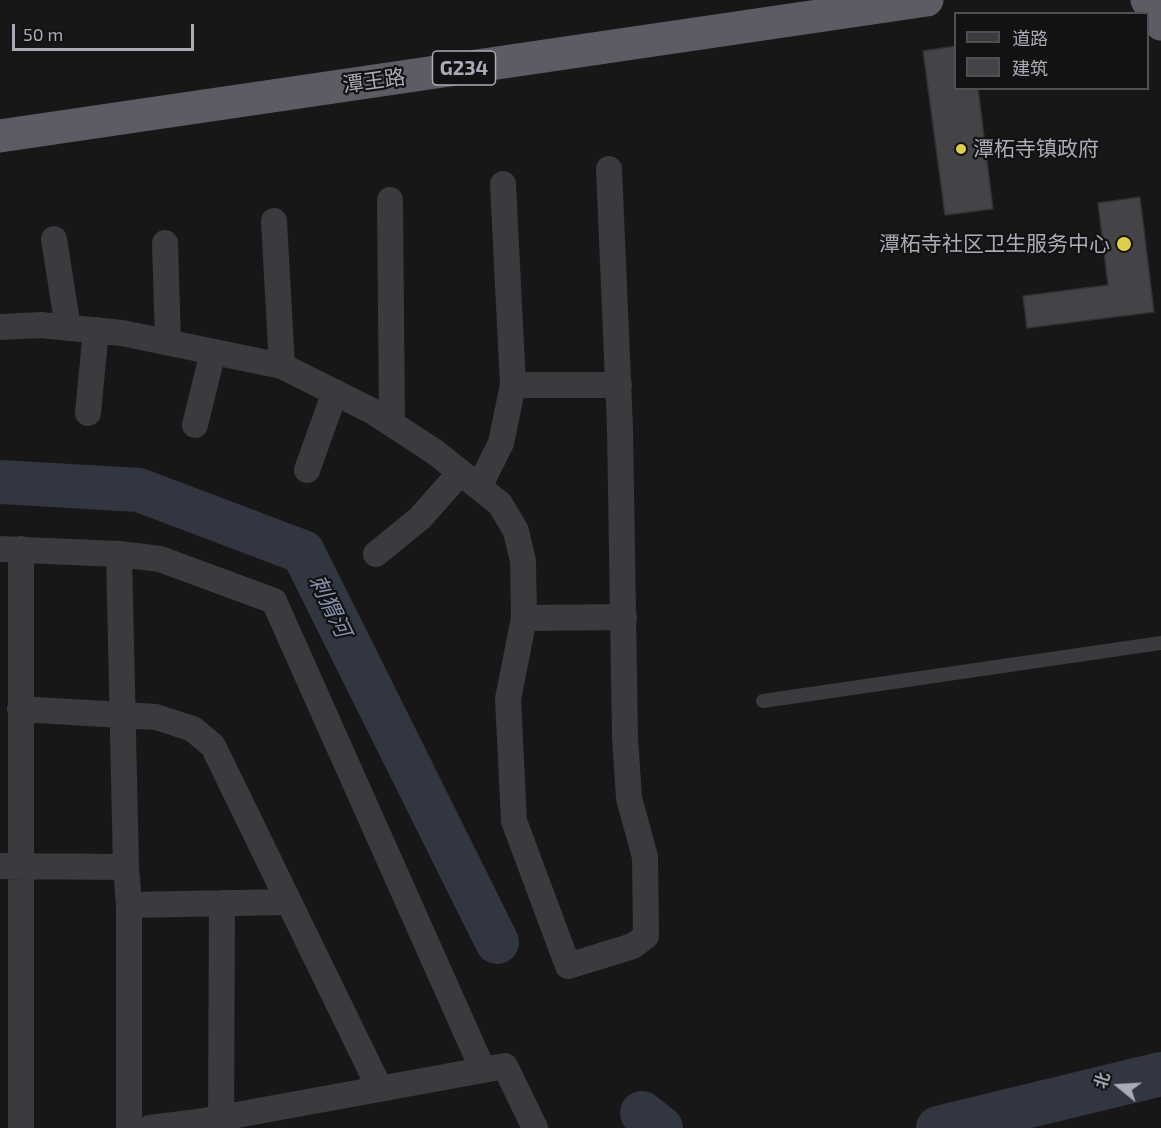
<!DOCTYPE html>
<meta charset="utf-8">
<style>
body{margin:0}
#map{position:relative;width:1161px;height:1128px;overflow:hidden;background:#171718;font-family:"Exo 2","Noto Sans SC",sans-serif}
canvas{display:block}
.legend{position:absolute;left:954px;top:12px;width:195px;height:78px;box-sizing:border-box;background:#121213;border:2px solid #4f4f55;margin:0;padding:8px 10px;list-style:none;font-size:18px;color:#aaabb7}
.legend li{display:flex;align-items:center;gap:12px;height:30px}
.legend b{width:30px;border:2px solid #4f4f55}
.north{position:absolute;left:1089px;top:1056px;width:60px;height:60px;-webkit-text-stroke:4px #121213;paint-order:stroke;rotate:288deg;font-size:16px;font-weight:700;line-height:24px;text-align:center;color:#aaabb7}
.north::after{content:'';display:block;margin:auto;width:21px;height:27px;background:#aaabb7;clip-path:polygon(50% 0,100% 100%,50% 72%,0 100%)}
.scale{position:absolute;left:12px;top:24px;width:182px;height:27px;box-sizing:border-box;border:3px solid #aaabb7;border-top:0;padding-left:8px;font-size:18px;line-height:21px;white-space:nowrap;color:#aaabb7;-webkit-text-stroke:4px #121213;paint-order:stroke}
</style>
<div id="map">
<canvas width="1161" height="1128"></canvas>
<ul class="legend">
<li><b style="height:8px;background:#3a3a3f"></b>道路</li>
<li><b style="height:16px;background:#444448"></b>建筑</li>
</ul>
<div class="north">北</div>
<div class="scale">50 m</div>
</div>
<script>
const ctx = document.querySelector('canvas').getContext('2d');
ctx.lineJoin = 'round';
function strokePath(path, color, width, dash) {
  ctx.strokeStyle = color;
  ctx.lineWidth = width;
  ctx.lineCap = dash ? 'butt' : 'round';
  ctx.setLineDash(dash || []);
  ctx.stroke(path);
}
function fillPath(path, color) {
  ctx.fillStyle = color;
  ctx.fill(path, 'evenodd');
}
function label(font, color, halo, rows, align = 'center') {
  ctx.font = font + ' "Exo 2","Noto Sans SC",sans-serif';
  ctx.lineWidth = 4.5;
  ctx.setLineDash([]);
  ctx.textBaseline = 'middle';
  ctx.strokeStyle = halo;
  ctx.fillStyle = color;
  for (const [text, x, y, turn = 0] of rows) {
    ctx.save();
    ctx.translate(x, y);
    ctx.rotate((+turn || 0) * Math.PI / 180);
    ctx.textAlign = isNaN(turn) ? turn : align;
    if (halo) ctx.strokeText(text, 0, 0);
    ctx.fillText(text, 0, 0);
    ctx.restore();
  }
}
strokePath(new Path2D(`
 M 0,482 L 139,490 L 303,552 L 497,942
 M 642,1113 L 661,1128
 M 938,1128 L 1161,1074`), '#313640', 44);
const building = new Path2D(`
 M 956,46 L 956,88 L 978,88 L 993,209 L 945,215 L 923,51 Z
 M 1140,197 L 1154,312 L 1027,328 L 1023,296 L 1108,285 L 1098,203 Z`);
fillPath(building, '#444448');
strokePath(building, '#323134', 1.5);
strokePath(new Path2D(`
 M 763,701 L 1161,643`), '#3a3a3f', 14);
strokePath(new Path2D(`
 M 390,200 L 392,424
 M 274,221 L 282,366
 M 54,239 L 68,328
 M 165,243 L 168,342
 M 0,327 L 41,325 L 122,333 L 282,366 L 372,411 L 435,452 L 500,504 L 516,531 L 523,561 L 524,618 L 508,699 L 514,821 L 568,966 L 633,946 L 646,936 L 645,857 L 629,798 L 625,737 L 620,428 L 609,169
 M 513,385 L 619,385
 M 88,413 L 96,330
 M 195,425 L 213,352
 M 307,470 L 335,392
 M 479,487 L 501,443 L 513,385 L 503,184
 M 0,549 L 119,554 L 160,559 L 274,601 L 483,1070
 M 21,549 L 21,1128
 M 119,554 L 126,867
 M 376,554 L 420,518 L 460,473
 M 524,618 L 624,617
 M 20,709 L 156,717 L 193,729 L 213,746 L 380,1089
 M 0,866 L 126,867 L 129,905 L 289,902
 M 221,1118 L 222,903
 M 129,1128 L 129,905
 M 150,1128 L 198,1122 L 505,1066 L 535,1128`), '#3a3a3f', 26);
strokePath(new Path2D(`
 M 1147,0 L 1161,24
 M 0,136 L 927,0`), '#5c5c64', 33);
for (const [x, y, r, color] of [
 [961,149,6,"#dece49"],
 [1124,244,8,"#dece49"]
]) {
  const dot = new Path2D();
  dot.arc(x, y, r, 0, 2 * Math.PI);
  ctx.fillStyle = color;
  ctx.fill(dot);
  strokePath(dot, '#121213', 2);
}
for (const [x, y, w] of [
 [464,68,63]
]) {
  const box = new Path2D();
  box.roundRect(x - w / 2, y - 17, w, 34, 4.5);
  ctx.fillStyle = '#121213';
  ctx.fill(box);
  strokePath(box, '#aaabb7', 1.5);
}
label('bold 20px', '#aaabb7', null, [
 ["G234",464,68]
]);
label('21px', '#aaabb7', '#121213', [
 ["潭王路",374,81,-8]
]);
label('21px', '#aaabb7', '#121213', [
 ["潭柘寺镇政府",973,149],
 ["潭柘寺社区卫生服务中心",1110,244,"right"]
], 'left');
label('italic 22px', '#8591ae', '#121213', [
 ["刺猬河",330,606,64]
]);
</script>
